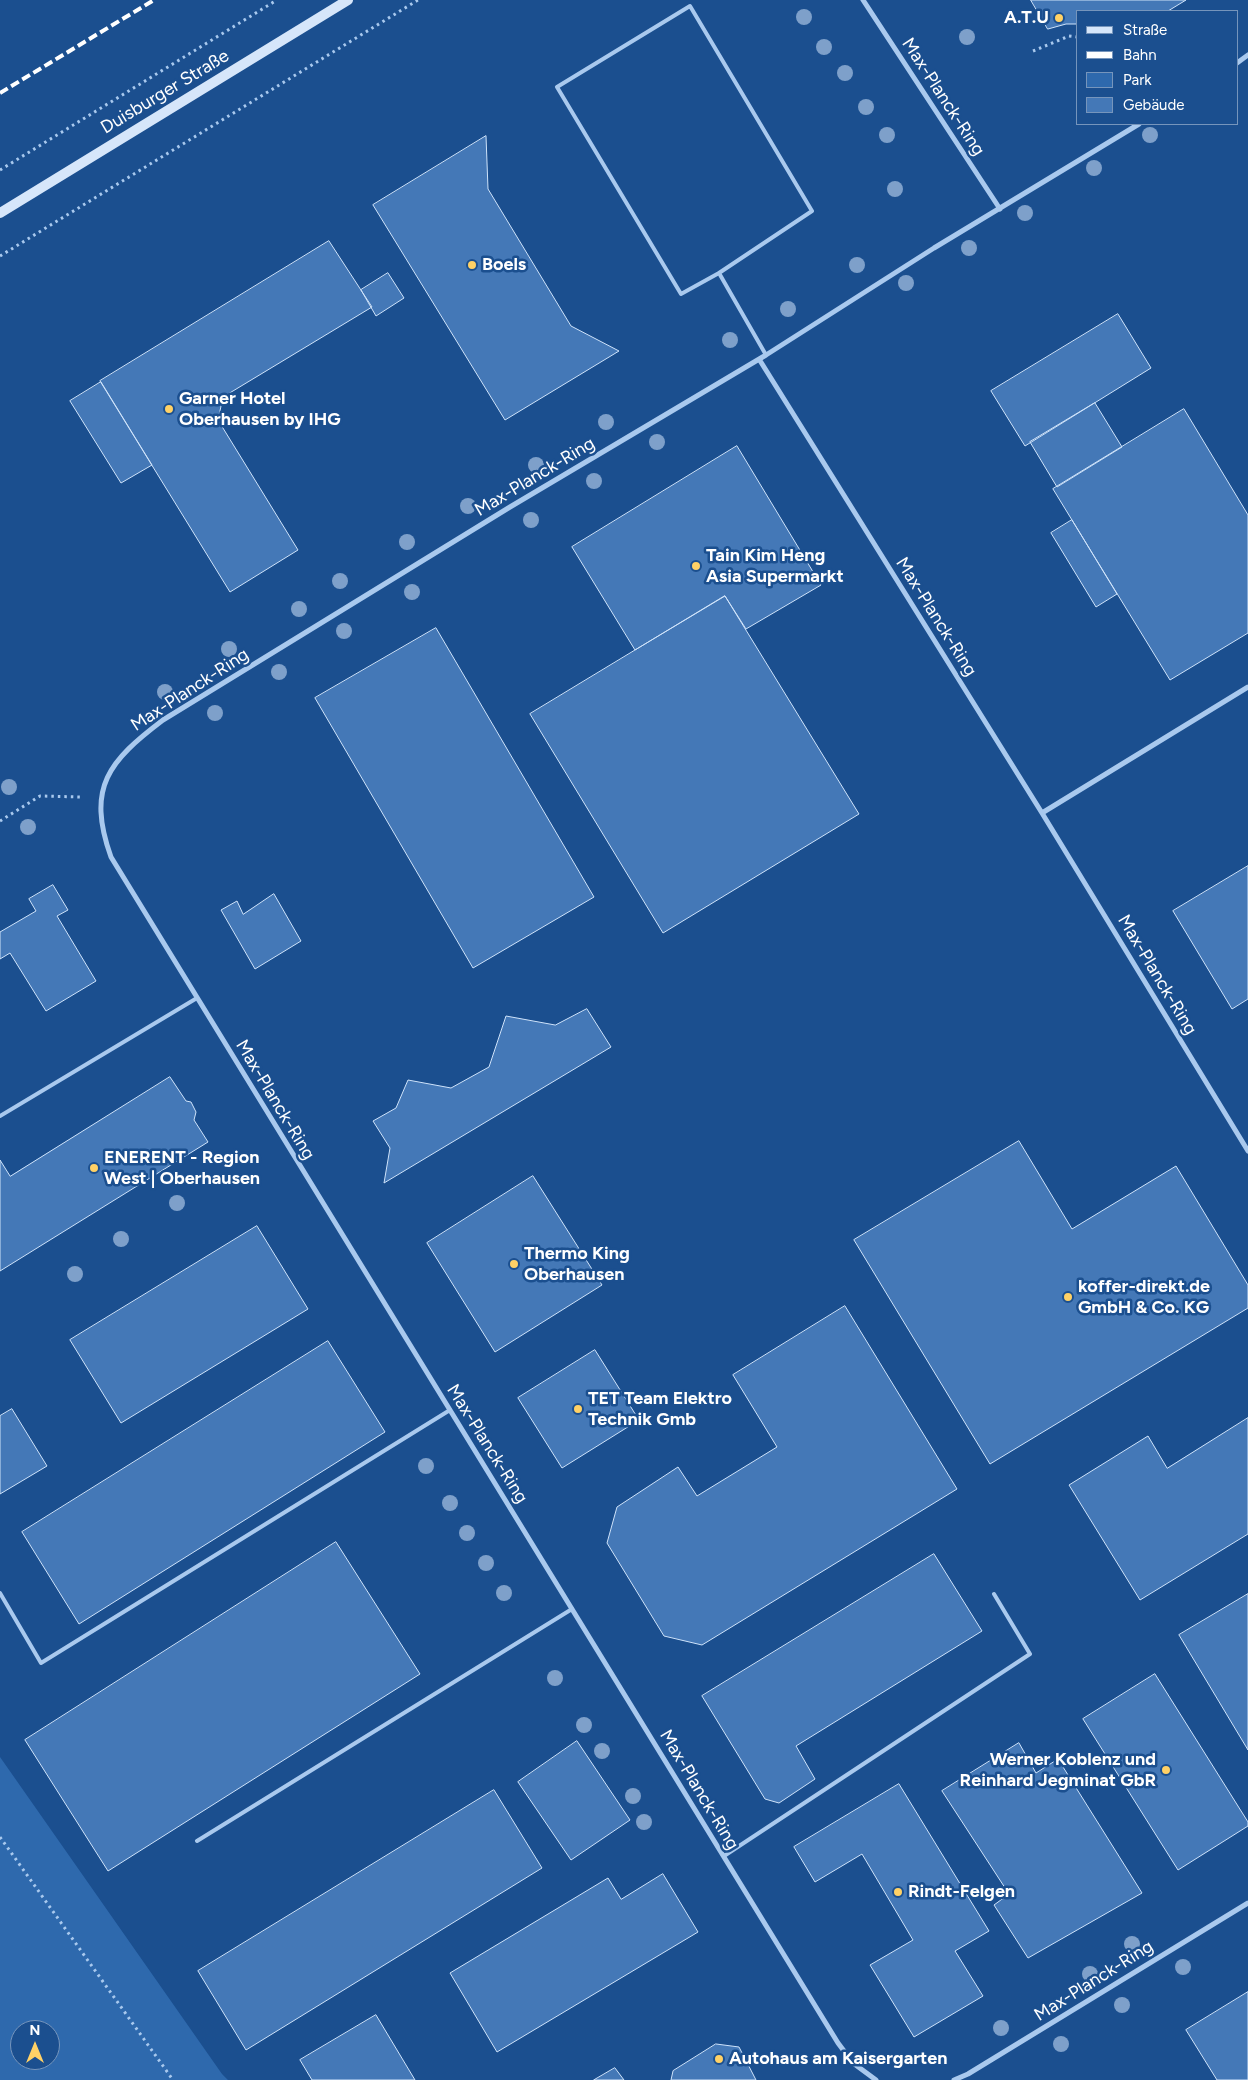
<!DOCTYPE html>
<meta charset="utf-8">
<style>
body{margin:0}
#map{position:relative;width:1248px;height:2080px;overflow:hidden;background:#1b4f8f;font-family:Figtree,sans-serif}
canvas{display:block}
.legend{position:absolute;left:1076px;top:10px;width:162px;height:115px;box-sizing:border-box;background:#1b4f8f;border:1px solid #7695bc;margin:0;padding:6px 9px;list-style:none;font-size:15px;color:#fff}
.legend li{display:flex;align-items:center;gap:10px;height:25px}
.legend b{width:25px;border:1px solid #7695bc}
.north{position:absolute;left:10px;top:2020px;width:50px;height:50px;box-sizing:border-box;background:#1b4f8f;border:1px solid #7695bc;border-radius:50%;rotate:0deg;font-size:14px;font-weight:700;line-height:20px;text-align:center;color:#fff}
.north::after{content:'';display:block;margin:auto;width:18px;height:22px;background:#ffd166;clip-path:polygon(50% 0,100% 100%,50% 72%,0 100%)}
</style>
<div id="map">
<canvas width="1248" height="2080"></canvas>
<ul class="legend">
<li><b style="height:6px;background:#d6e6fa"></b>Straße</li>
<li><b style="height:6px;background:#fff"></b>Bahn</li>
<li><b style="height:14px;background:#2e69ad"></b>Park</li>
<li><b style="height:14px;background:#4478b7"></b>Gebäude</li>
</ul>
<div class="north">N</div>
</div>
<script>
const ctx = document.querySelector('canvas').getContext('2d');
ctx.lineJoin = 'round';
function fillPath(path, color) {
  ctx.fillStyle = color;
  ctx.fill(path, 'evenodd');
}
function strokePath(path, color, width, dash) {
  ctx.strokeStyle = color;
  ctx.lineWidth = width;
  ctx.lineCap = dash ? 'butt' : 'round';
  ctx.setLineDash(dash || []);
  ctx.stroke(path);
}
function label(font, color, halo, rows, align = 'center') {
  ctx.font = font + ' Figtree,sans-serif';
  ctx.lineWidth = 5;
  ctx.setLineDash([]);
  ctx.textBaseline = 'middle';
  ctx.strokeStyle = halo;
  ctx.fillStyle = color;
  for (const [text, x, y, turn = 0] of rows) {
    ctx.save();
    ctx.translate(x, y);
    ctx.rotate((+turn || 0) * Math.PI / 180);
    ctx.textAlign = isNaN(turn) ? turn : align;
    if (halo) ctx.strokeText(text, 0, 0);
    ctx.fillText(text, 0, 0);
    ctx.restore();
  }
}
fillPath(new Path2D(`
 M 0,1757 L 222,2074 L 228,2080 L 0,2080 ZM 20,2030 L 50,2030 L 50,2060 L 20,2060 Z`), '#2e69ad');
const building = new Path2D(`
 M 1031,0 L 1186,0 L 1168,11 L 1077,11 L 1077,24 L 1066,24 L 1048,29 Z
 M 486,136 L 488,189 L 571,326 L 619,351 L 505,420 L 373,205 Z
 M 329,241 L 372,307 L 223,397 L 218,420 L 298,550 L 230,592 L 100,381 Z
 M 388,273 L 404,298 L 376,316 L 361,290 Z
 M 1118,314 L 1151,368 L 1025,446 L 991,391 Z
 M 101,382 L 152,465 L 121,483 L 70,401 Z
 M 1095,403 L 1122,447 L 1057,487 L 1030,442 Z
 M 1184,409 L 1248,515 L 1248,633 L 1170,680 L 1053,489 Z
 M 737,446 L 821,585 L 746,629 L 725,596 L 635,650 L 572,547 Z
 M 1072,520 L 1117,594 L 1096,607 L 1051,533 Z
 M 725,596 L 859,814 L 663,933 L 530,714 Z
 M 436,628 L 594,897 L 473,968 L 315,698 Z
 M 1248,866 L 1248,999 L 1232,1009 L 1173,911 Z
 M 53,885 L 68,910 L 57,916 L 96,981 L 46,1011 L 10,953 L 0,959 L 0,932 L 36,911 L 29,899 Z
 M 274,894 L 301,941 L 255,969 L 221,910 L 237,901 L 243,914 Z
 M 587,1009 L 611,1047 L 384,1183 L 390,1148 L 373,1121 L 396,1108 L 408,1080 L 451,1088 L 489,1067 L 506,1016 L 555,1025 Z
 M 170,1077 L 186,1101 L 191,1102 L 196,1112 L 194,1120 L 208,1142 L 0,1271 L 0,1160 L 10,1176 Z
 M 1019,1141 L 1072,1229 L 1176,1166 L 1248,1285 L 1248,1308 L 990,1464 L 854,1240 Z
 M 533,1176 L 602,1285 L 495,1352 L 427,1243 Z
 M 257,1226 L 308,1309 L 121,1423 L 70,1340 Z
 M 845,1306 L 957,1489 L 702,1645 L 664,1636 L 607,1543 L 617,1507 L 678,1467 L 697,1496 L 777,1447 L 733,1375 Z
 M 328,1341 L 385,1432 L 79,1624 L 22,1532 Z
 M 595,1350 L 639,1420 L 562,1468 L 518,1398 Z
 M 12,1409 L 47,1466 L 0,1494 L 0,1416 Z
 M 1248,1418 L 1248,1534 L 1140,1600 L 1069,1485 L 1148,1436 L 1167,1468 Z
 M 336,1542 L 420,1674 L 108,1871 L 25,1740 Z
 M 934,1554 L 982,1631 L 796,1746 L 815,1779 L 779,1803 L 765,1799 L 702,1696 Z
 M 1248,1594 L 1248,1750 L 1179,1635 Z
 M 1155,1674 L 1248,1822 L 1248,1826 L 1178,1870 L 1083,1719 Z
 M 577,1741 L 630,1820 L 571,1860 L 518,1782 Z
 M 1019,1743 L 1036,1773 L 1058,1759 L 1142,1893 L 1028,1958 L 994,1905 L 1009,1894 L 942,1791 Z
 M 899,1784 L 989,1931 L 955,1951 L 983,1996 L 914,2037 L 870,1965 L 913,1940 L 862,1854 L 815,1882 L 794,1847 Z
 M 494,1790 L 542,1868 L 246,2050 L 198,1971 Z
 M 663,1874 L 698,1932 L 497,2052 L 450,1973 L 608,1878 L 621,1899 Z
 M 1248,1992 L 1248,2080 L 1217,2080 L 1186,2030 Z
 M 376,2015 L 415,2080 L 312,2080 L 300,2060 Z
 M 716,2044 L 739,2047 L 756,2080 L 671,2080 L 673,2071 Z
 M 615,2068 L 624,2080 L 594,2080 Z`);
fillPath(building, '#4478b7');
strokePath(building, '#cfe3fa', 1);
strokePath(new Path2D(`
 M 1033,51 L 1069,36 L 1077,37
 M 0,170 L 277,0
 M 0,256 L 418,0
 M 0,821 L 40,796 L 80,797
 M 0,1837 L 173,2080`), '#a9c9ee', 3, [2.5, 4]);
strokePath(new Path2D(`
 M 719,273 L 681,294 L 557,87 L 690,6 L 812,211 L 719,273 L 766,355
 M 0,1116 L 197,998
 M 0,1593 L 41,1663 L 450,1410
 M 197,1841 L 572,1609
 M 724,1856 L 1030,1654 L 994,1594`), '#a9c9ee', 4);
strokePath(new Path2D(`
 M 863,0 L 1000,209
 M 1237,63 L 1248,55
 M 759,359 L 1042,813 L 1248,1151
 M 1042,813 L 1248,687
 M 876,2080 L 853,2063 L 838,2043 L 111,857 C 86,787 109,761 163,720 L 510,507 L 766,355 L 934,248 L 1139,124
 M 954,2080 L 968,2074 L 1248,1903`), '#a9c9ee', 5);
strokePath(new Path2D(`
 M 0,213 L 348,0`), '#d6e6fa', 10);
strokePath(new Path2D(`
 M 0,93 L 154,0`), '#fff', 4, [9, 4]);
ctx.fillStyle = '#7ea0ca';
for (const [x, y] of [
 [804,17],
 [967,37],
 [824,47],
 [845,73],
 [866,107],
 [887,135],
 [1150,135],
 [1094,168],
 [895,189],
 [1025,213],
 [969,248],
 [857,265],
 [906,283],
 [788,309],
 [730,340],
 [606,422],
 [657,442],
 [536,465],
 [594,481],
 [468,506],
 [531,520],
 [407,542],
 [340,581],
 [412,592],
 [299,609],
 [344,631],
 [229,649],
 [279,672],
 [165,692],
 [215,713],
 [9,787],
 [28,827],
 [177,1203],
 [121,1239],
 [75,1274],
 [426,1466],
 [450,1503],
 [467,1533],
 [486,1563],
 [504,1593],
 [555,1678],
 [584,1725],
 [602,1751],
 [633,1796],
 [644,1822],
 [1132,1944],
 [1183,1967],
 [1090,1974],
 [1122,2005],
 [1001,2028],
 [1061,2044]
]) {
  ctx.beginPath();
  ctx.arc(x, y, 8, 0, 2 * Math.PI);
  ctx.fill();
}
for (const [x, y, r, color] of [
 [1059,18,5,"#ffd166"],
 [472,265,5,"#ffd166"],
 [169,409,5,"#ffd166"],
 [696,566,5,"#ffd166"],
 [94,1168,5,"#ffd166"],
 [514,1264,5,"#ffd166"],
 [1068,1297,5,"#ffd166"],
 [578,1409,5,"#ffd166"],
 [1166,1770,5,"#ffd166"],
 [898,1892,5,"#ffd166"],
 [719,2059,5,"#ffd166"]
]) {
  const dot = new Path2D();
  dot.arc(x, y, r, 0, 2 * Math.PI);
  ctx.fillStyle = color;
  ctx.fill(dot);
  strokePath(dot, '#1b4f8f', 2);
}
label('bold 18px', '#fff', '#1b4f8f', [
 ["A.T.U",1049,18,"right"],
 ["Boels",482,265],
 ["Garner Hotel",179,399],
 ["Oberhausen by IHG",179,420],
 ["Tain Kim Heng",706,556],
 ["Asia Supermarkt",706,577],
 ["ENERENT - Region",104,1158],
 ["West | Oberhausen",104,1179],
 ["Thermo King",524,1254],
 ["Oberhausen",524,1275],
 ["koffer-direkt.de",1078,1287],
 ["GmbH & Co. KG",1078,1308],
 ["TET Team Elektro",588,1399],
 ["Technik Gmb",588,1420],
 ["Werner Koblenz und",1156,1760,"right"],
 ["Reinhard Jegminat GbR",1156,1781,"right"],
 ["Rindt-Felgen",908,1892],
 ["Autohaus am Kaisergarten",729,2059]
], 'left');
label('18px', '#fff', '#1b4f8f', [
 ["Duisburger Straße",165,92,-31],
 ["Max-Planck-Ring",943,97,57],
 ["Max-Planck-Ring",535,477,-31],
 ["Max-Planck-Ring",936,617,58],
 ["Max-Planck-Ring",190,690,-33],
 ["Max-Planck-Ring",1157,975,59],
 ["Max-Planck-Ring",275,1100,59],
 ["Max-Planck-Ring",487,1444,58],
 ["Max-Planck-Ring",699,1790,59],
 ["Max-Planck-Ring",1094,1981,-32]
]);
</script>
